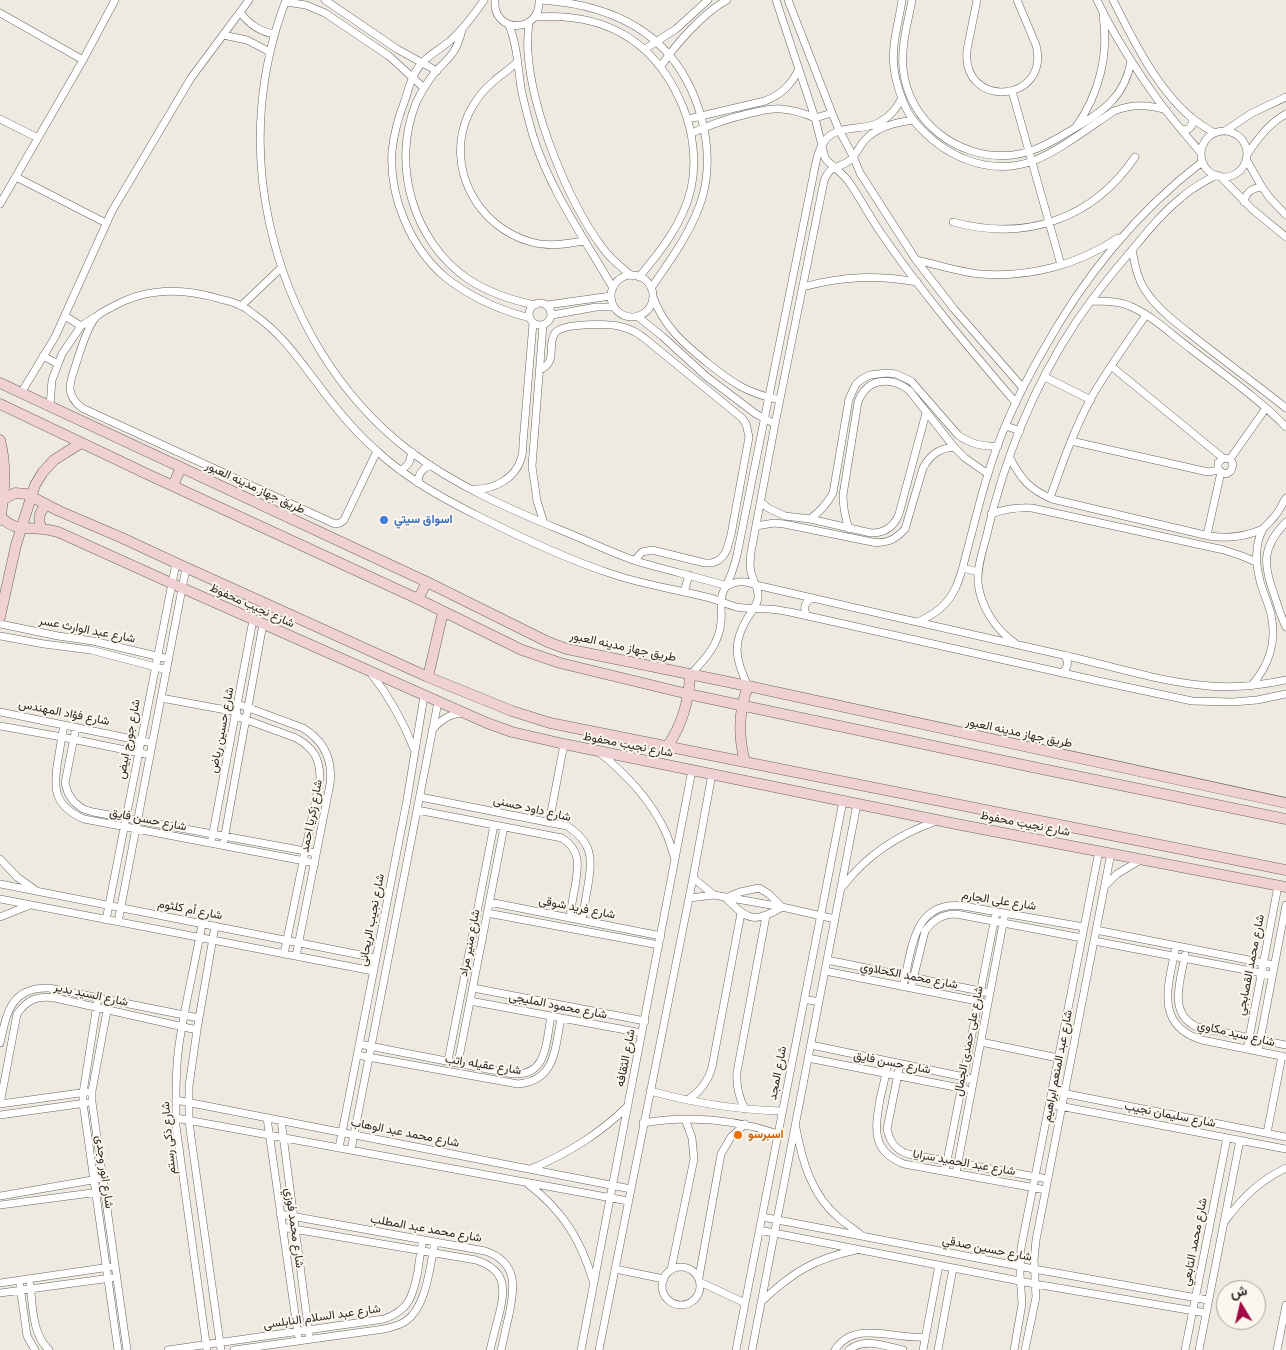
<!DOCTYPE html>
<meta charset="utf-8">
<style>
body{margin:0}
#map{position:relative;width:1286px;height:1350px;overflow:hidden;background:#eee9e1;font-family:"Archivo Narrow",Vazirmatn,sans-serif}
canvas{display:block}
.north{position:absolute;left:1216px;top:1280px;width:50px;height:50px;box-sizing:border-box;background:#fbf6ee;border:1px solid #a7a39d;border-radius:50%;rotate:351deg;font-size:14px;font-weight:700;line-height:20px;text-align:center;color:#292724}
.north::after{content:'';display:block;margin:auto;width:18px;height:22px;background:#a30945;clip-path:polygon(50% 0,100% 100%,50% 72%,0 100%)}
</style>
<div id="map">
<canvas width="1286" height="1350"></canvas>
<div class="north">ش</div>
</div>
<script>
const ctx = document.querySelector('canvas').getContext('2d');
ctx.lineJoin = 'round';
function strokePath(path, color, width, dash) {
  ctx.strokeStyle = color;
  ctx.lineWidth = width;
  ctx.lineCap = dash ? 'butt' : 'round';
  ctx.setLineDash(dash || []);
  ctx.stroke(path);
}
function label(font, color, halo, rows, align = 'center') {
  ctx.font = font + ' "Archivo Narrow",Vazirmatn,sans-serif';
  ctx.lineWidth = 4;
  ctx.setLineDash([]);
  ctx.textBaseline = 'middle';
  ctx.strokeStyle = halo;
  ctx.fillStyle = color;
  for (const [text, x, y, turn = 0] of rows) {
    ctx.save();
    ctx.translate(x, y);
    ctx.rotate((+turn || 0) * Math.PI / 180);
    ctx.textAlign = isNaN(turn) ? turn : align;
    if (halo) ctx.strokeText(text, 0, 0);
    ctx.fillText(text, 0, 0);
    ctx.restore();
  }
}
const street = new Path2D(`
 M 286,0 C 259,70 253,148 269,221 C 288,311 337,396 411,452 C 455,485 507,508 558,529 C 584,539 610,552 636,561 C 666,570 697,577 727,586 C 738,580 745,581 756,585 C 858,609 961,632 1063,655 C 1108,665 1153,680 1200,685 C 1228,689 1258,686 1286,680
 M 325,0 L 397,49 L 437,71
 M 484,0 C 474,15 463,29 450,41 C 439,50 423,58 416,71 C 410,80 408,92 404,103 C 398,118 394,134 392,151 C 389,196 410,247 445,277 C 470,297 499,310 530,318
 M 495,0 C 492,34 541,34 539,0
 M 541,0 C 617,5 677,36 700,113 C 708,140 710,168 703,195 C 694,228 670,261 651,288
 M 776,0 L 815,118 L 825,158 C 832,167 842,172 849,182 C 860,198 870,217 881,233 C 922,293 969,348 1016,403
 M 788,0 L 832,113 L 839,130 L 853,156 L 860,173 L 916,260 L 954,309 L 1023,388
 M 902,0 C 899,22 891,45 894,68 C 896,84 904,109 914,121 C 943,156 988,177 1033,161 C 1059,151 1090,127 1114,111 C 1131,104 1148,104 1166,110
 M 912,0 C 908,22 901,45 903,68 C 908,122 959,161 1013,155 C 1036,152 1055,140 1075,128 C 1104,111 1125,96 1131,61
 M 977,0 L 967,50 C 961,110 1051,103 1036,45 L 1017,0
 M 1097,0 C 1113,34 1133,65 1155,96 C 1169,116 1185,134 1201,153
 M 1113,0 C 1133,40 1157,89 1192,118 C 1199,124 1207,128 1214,133
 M 286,2 L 306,5 L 325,13 L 389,56 L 424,88
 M 240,12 C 249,24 259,32 275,34
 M 0,13 L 83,60
 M 535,17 C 605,12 656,41 683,107 C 693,132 697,162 691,189 C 683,223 661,251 639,277
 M 529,22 C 528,32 527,42 528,53 C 532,111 567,200 602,247 C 610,259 621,267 632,276
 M 509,25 C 517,45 518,67 521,88 C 524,104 529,121 533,136 C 551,192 584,238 613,288
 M 462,30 C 460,38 458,45 454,51 C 449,59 442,65 436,71 C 428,81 421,92 416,103 C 391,165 413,241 468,279 C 489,293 511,300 535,305
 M 223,35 L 247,40 L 270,52
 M 645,49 L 676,29 L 708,0
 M 517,62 C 510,69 502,74 494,81 C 483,90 474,102 468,115 C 445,167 477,227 531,242 C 548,247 566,244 584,241
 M 661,66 C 676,44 703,13 727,0
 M 1012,91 L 1061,265
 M 0,119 L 38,138
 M 688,119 L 765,101 C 782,94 791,85 799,69
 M 1076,127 C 1099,94 1109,55 1103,16
 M 1181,129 L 1187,130 C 1192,127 1194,123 1191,117
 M 1225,131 L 1252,113 L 1286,97
 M1201 154a23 23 0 1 1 46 0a23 23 0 1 1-46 0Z
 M 692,133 C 711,124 730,118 751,113 C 761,111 771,108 781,109 C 793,110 804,113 815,118 L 832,113
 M 1247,155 C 1257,139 1269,123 1286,114
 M 1246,159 L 1262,187 L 1269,197 L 1286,215
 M 1220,176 L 1252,209 L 1286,237
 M 16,177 L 106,223
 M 1244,202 C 1246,192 1252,188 1262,187
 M 0,204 L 83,60 L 115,0
 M 953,222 C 1026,242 1093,219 1135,157
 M 1132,250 C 1135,264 1137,278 1145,290 C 1158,310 1179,325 1198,340 C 1227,363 1257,385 1286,408
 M 916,260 C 936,264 959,272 980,274 C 1028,278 1078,265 1118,238
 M611 296a21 21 0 1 1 42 0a21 21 0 1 1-42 0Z
 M 803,287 C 843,276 876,275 917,282
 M 653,297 C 664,327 684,344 709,364 C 719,372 729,380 740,386 C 752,393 766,397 780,400
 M 1091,301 C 1105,301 1119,301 1132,307 C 1154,317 1172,335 1191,349 C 1223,374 1258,398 1286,427
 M529 314a11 11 0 1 1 22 0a11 11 0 1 1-22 0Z
 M 547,305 L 611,296
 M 241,306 L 281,268
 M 552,315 L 596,307 L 614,307
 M 65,316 L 81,326
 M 637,316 L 662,336 L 707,377 L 756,414 L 775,424
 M 543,325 L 532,466 L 537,501 L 544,523
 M 43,356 L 58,364
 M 1111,366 L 1223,458
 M 540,370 C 559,360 546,347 555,333 C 562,323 611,323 622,327 C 633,329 641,335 649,342 L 742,418 L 746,424 L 749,437 L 731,535 L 727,549 L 724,555 L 719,560 L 712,563 L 705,563 L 652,550 L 642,552 L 635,560
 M 1045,377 L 1091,400
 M 21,393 L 55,337 L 112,211 L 191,78 L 249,0
 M 50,406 L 52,380 L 62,354 L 81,326 L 95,317
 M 1006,426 L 1020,431
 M 1071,441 L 1208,472 L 1219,470
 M 377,451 L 344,520 L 340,523 L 335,524 L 82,408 C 64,394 70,382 76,364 C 81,349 86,330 95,318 C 100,312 109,309 114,306 C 148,287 184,288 220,299 C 227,301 235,302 241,306 C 247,308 251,313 256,316 C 283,335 300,361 320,387 C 337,410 355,432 377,451 C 407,479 444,499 480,517 C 522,538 564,558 609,573 C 640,584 674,589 706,597 C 716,599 726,604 736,607 C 746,609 757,608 768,609 C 775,609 783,611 790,612 L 1103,682 L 1192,701 L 1233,702 L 1257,700 L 1286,694
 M 1010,458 C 1021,479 1029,489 1052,499 L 1209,536 C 1229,539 1245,537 1263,529
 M 1230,459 L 1266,408
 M 401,471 L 409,463 L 412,452
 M 418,483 C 418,474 422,469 430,465
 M 474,489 C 493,490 515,479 521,459 C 523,454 523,448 523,443 L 533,323
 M 1050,498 C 1062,464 1074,430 1091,398 C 1108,369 1127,342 1146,315
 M 761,502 L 768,508 L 785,516 L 810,519 L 871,533 C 885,533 894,527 899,514 L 926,413
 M 991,514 C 1005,509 1017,507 1032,508 L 1224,550 L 1242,556 L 1256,562
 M 810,519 C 821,511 827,504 833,493 L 849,399 L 856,384 L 862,379 L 870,375 L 887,373 L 896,374 L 911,381 L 958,435 C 971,444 982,447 998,446
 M 1286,522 C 1261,548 1263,565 1275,597 C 1278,607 1281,617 1286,627
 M 756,526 L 774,523 L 784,524 L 872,542 C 886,544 895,540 905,529 L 923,468 C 930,455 938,449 954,447
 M 849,529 C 845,517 843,507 843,495 L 858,402 C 867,378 890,376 909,390 L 954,447 L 965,458 L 988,474
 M 1207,535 L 1221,472 L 1218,468 L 1218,463 L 1223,458 L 1230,459 L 1233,464 L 1231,471 L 1226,474 L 1221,472
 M 963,568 L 978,572
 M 684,592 L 689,575
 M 807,616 C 803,609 804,602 812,598
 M 918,622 C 935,614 948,605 956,587 C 961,576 964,563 967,551 C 974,525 980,499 988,474 C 1000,433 1019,393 1040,356 C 1081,281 1134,214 1202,162
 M 0,624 L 58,636 L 93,641 L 169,659
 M 0,636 L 44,644 L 91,650 L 167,670
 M 1015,643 C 995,629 981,607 978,583 C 977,568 982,553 986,538 C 1003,463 1033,387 1076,322 C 1093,297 1112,273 1132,250 C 1147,232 1162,213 1181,198 C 1191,188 1204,182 1216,175
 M 370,672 C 389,696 403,721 414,749
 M 1062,673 C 1068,668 1069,662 1065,656
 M 690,675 C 705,659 719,645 721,622 C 722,613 720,604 722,595 C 724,589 728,583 730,577 C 733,570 735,563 737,555 L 814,172 C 816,163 817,153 822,145 C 833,123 860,132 878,123 C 890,117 896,109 902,98
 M 748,686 C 735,659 732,643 748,617 C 752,611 758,604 758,597 C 759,590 755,585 753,578 C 749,570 750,561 751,552 L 775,424 L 824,181 C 831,163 838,170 850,160 C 856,155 859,147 864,141 C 876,127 896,122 914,120
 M 1251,686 C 1269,666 1277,641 1271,614 C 1268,603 1263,592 1260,581 C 1258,571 1255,561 1257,551 C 1257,544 1260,535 1263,529 C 1266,525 1271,521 1274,517 C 1279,512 1282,504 1286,498
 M 161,698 L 237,712
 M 238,704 L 303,728 C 324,741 333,760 330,784 L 296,956
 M 0,712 L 152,743
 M 236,716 L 296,738 C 314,748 320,759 320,779 L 284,954
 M 64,725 C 62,736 60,748 58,760 C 53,789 54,806 84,819 L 315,863
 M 0,726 L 62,737 L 150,755
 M 76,727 L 65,783 L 68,793 L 74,802 L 83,809 L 93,812 L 316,853
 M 432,730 C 441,720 449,714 462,713
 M 599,752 C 627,775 651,800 666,833 C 670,842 672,851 675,859
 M 420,797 L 567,826 C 592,842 593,858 588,885 C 586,897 584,908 582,920
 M 417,810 L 562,838 C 582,851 578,867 575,887 C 573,897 571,908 570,918
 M 549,823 L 564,744
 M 212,838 L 253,620
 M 224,840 L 263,624
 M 0,859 L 17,877 L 34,889
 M 693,878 L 714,895
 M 0,884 L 376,958
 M 843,886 C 867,855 899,834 937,821
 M 1105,886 L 1117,874 L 1142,859
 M 759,888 L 769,894 L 782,907 C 755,924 747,920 726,898 L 740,892 Z
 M 689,898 L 714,895 L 782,907 L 835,919
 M 0,899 L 373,971
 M 489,902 L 661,936
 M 487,913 L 659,945
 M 0,917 L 30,905
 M 106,920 L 176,563
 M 118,922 L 186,568
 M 202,924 C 195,964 185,1004 179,1045 C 175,1072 176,1099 176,1126 L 207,1350
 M 215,926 L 197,1030 L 189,1086 L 189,1120 L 191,1137 L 221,1350
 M 1096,930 L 1274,965
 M 1094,941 L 1272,975
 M 1176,946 C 1169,983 1153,1025 1202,1040 L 1286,1057
 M 1185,955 C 1181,980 1167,1013 1197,1027 L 1286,1045
 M 827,960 L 990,993
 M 825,971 L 982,1002
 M 903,986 C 912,950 913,900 963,906 L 1084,927
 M 473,988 L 645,1021
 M 911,988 L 925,931 C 933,920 942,914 956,914 L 1082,938
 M 98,998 L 83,1093 L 83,1103 L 118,1350
 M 804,999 L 819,1002
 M 109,1000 L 92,1091 L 92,1102 L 127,1350
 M 470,1001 L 642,1033
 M 981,1042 L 1058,1058
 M 0,1043 C 7,1012 11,987 49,988 L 199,1018
 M 359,1044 L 513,1074 C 548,1076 546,1042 551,1016
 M 811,1045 L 974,1079
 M 1247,1049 L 1278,886
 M 1258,1051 L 1286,905
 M 357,1055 L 518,1084 C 556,1081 555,1048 561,1018
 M 808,1058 L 965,1089
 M 448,1061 L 494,825
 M 888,1061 C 886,1074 883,1087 880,1099 C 875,1129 871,1151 904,1164 L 1046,1190
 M 458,1063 L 504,827
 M 900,1064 L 887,1129 C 890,1143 897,1152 912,1155 L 1048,1179
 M 650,1091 C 694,1103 737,1110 782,1111
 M 1052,1091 L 1286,1137
 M 176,1100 L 631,1189
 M 687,1100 C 700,1092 708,1082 712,1067 L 741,913
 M 0,1104 L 17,1014 C 27,1000 37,995 55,998 L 197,1030
 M 0,1104 L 87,1092
 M 1049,1104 L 1286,1149
 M 745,1109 C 738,1096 736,1085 737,1072 L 766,916
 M 0,1115 L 86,1103
 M 176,1118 L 628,1201
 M 267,1118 L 298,1335
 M 281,1120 L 309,1334
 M 643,1123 C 690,1115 734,1119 778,1134
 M 796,1128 C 802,1161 812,1196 839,1218 C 846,1224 854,1229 861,1235
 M 1267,1133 L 1282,1056
 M 339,1148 L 407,800 L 424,696
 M 351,1150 L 438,702
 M 531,1169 C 570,1152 598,1135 628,1106
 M 945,1171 L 996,912
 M 956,1173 L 1005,913
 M 528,1184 C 563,1211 581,1240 593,1281
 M 0,1196 L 98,1179
 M 0,1205 L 99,1192
 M 280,1214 L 485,1251 C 518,1262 515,1287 509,1315 C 506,1327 504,1338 501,1350
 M 762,1217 L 1034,1269 L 1208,1300
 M 1225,1221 C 1243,1197 1259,1181 1286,1168
 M 282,1227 L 476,1260 C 506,1270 506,1288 499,1315 C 496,1326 493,1338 490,1350
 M 759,1230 L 1035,1284 L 1206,1313
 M662 1286a19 19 0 1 1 38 0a19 19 0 1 1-38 0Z
 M 615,1269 L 664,1279
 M 671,1270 L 694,1159 L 692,1138 L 685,1119
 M 699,1277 L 721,1154 L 731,1137 L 745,1124
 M 700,1282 L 745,1303
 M 0,1283 L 110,1267
 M 30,1285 C 33,1307 32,1334 49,1350
 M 20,1286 L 27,1336 L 35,1350
 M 0,1293 L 111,1278
 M 762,1301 C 793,1272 814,1259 856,1250
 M 168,1350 L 384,1319 C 410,1310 413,1295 418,1271 C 419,1260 421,1250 423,1240
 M 234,1350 L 384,1329 C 392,1327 399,1326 406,1321 C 427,1306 430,1265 435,1242
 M 581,1350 L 692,770
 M 599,1350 L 693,878 L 712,774
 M 736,1350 L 843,801
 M 752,1350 L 857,804
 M 835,1350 C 854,1319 896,1340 925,1337
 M 849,1350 C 864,1337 885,1346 903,1350
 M 923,1350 L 939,1265
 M 938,1350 L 953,1268
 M 1014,1350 L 1022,1304 L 1020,1274 L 1021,1248 L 1099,851
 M 1025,1350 L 1036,1297 L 1034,1260 L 1036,1240 L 1111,853
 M 1185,1350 L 1227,1138
 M 1199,1350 L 1240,1140
 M 1277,1350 L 1286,1305`);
const secondary = new Path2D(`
 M 0,383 L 427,582 L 548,642 L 567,649 L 748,686 L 1286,803
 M 0,404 L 147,474 L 418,599 L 522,650 L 560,663 L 688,694 L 1042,769 L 1286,819
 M 0,440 C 7,466 5,493 0,520
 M 173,486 L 181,467
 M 4,499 L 15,493 L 26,494 L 59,511 L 120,537 L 176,563 L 428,677 L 512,711 L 550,723 L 1286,870
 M 1,517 C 15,531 23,527 42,529 C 47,529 53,531 58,532 L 171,583 L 487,723 L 512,732 L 564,744 L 956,824 L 1286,887
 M 42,529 C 37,520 39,511 47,505
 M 418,599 L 427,582
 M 0,617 L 16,545 L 35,485 L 43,472 L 54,460 L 81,443
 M 428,677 L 443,612
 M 667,747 C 682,725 689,701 690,675
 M 745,762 C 738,736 738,712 748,686`);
strokePath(street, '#69645e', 8);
strokePath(secondary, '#69645e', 11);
strokePath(street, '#fff', 7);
strokePath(secondary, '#f0d1d3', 10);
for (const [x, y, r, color] of [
 [384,520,5,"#3f7fe0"],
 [738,1135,5,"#e8710a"]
]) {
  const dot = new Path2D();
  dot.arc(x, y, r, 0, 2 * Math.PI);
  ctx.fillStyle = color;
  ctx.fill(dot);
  strokePath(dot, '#fbf6ee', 2);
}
label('12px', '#292724', '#fbf6ee', [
 ["طريق جهاز مدينه العبور",255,488,25],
 ["شارع نجيب محفوظ",252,606,24],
 ["شارع عبد الوارث عسر",87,630,11],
 ["طريق جهاز مدينه العبور",623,647,12],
 ["شارع فؤاد المهندس",64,713,11],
 ["شارع حسين رياض",222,730,-79],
 ["طريق جهاز مدينه العبور",1019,733,12],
 ["شارع جورج ابيض",129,739,-79],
 ["شارع نجيب محفوظ",628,745,11],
 ["شارع داود حسنى",532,809,13],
 ["شارع زكريا احمد",312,816,-79],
 ["شارع حسن فايق",148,820,11],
 ["شارع نجيب محفوظ",1025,824,11],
 ["شارع على الجارم",999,901,9],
 ["شارع فريد شوقى",577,908,11],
 ["شارع أم كلثوم",190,910,11],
 ["شارع نجيب الريحانى",372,920,-79],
 ["شارع منير مراد",470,943,-79],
 ["شارع محمد القصابجي",1251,965,-79],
 ["شارع محمد الكحلاوي",909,976,11],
 ["شارع السيد بدير",91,995,12],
 ["شارع محمود المليجى",558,1006,11],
 ["شارع سيد مكاوي",1236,1034,13],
 ["شارع على حمدى الجمال",969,1041,-79],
 ["شارع الثقافه",626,1058,-79],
 ["شارع حسن فايق",892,1063,11],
 ["شارع عقيله راتب",483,1065,9],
 ["شارع عبد المنعم ابراهيم",1058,1066,-79],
 ["شارع المجد",778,1073,-79],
 ["شارع سليمان نجيب",1170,1115,11],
 ["شارع محمد عبد الوهاب",405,1133,11],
 ["شارع ذكى رستم",169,1138,-95],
 ["شارع عبد الحميد سرايا",964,1163,10],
 ["شارع انور وجدى",104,1172,82],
 ["شارع محمد فوزي",294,1228,82],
 ["شارع محمد عبد المطلب",426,1229,10],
 ["شارع محمد التابعي",1195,1242,-79],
 ["شارع حسين صدقي",987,1249,11],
 ["شارع عبد السلام النابلسى",322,1317,-8]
]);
label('bold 12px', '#366cbe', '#fbf6ee', [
 ["اسواق سيتي",394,520]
], 'left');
label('bold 12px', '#c56008', '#fbf6ee', [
 ["اسبرسو",748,1135]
], 'left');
</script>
